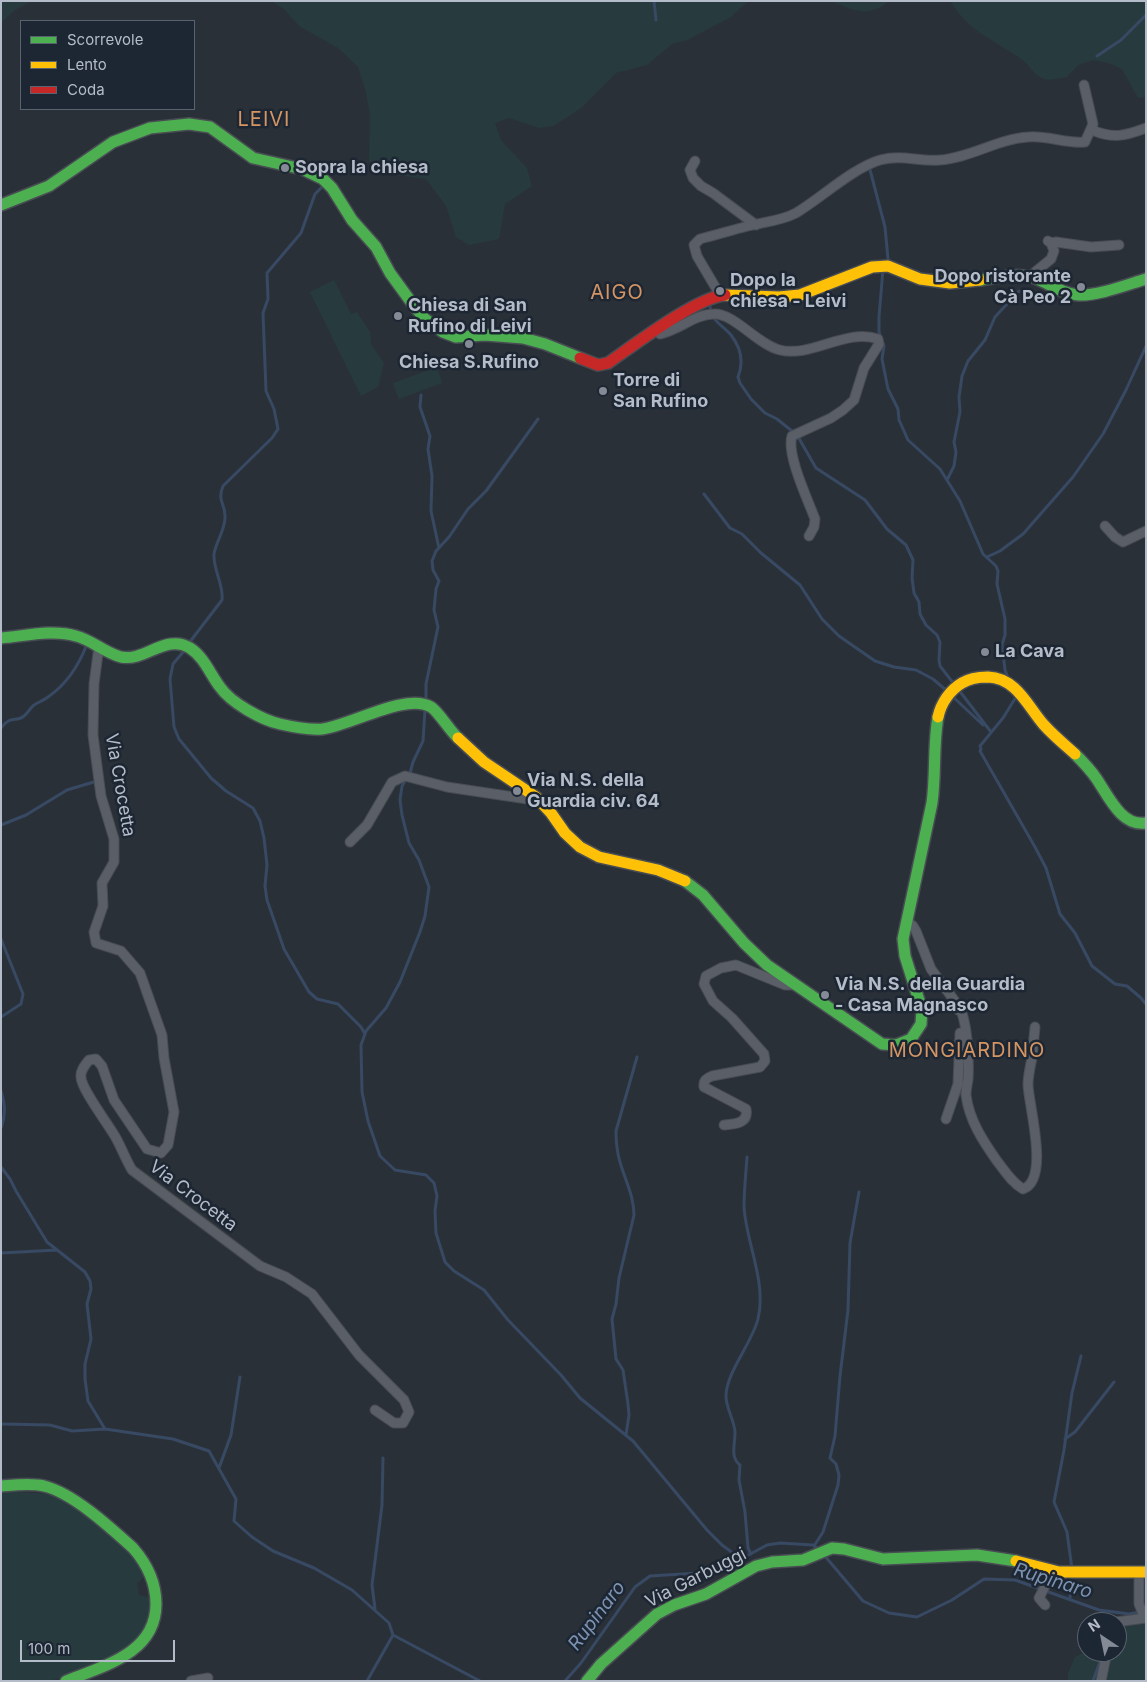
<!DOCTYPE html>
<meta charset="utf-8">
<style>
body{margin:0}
#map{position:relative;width:1147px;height:1682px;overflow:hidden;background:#2a3038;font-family:Inter,sans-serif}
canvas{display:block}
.frame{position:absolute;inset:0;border:2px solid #b4bcc9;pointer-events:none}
.legend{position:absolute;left:20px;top:20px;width:175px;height:90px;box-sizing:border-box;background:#1d2633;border:1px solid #59626f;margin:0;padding:6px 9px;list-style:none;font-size:15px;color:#b4bcc9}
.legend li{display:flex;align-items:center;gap:10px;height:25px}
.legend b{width:25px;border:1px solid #59626f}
.north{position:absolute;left:1077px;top:1612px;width:50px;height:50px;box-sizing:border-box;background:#1d2633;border:1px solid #59626f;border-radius:50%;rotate:326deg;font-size:14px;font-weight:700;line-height:20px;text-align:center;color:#b4bcc9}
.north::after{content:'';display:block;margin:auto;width:18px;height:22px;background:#848b96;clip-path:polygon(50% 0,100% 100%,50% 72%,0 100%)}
.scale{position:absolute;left:20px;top:1640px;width:155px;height:22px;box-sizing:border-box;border:2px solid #b4bcc9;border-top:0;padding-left:6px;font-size:15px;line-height:18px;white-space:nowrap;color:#b4bcc9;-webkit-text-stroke:4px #1d2633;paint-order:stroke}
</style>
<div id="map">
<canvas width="1147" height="1682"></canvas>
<div class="frame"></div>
<ul class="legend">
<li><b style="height:6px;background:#4caf50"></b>Scorrevole</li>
<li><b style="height:6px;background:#ffc107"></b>Lento</li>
<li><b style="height:6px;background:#c62828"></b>Coda</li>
</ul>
<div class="north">N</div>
<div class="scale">100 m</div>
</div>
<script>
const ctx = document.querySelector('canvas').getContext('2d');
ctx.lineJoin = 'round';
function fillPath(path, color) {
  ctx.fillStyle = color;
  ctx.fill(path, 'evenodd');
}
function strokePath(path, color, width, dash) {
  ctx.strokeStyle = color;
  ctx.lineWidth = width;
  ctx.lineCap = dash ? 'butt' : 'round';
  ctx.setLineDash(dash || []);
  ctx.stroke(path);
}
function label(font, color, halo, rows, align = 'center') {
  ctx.font = font + ' Inter,sans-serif';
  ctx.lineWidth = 5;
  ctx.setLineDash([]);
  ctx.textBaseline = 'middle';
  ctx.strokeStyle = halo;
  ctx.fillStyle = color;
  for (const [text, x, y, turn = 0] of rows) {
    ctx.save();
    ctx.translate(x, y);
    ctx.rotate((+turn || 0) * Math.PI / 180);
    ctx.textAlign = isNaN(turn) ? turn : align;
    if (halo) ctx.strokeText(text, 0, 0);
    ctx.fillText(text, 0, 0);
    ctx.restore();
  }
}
fillPath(new Path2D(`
 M 1,1 L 32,1 L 15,10 L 1,23 Z
 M 271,1 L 748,1 L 731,17 L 687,40 L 672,44 L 647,65 L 616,73 L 581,108 L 554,126 L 539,128 L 509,118 L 495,123 L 501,140 L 527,168 L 532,186 L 505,204 L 499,239 L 469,245 L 456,237 L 446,206 L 426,179 L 387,174 L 369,161 L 370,115 L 366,92 L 358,67 L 338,48 L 299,26 L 284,9 Z
 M 830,1 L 889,1 C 867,19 855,10 830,1 Z
 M 950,1 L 1146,1 L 1146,97 L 1138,98 L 1122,69 L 1108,63 L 1093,60 L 1078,65 L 1067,77 C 1060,78 1050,81 1044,79 C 1033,75 1030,65 1021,59 C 992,38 971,34 950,1 Z
 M 334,280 L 351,314 L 357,312 L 370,332 L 371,344 L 384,363 L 378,387 L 361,396 L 310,292 Z
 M 437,367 L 442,383 L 399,399 L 393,383 Z
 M 1,1491 L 50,1494 L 71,1503 L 115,1538 L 136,1560 L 145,1576 L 137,1583 L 139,1595 L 153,1598 C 152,1607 152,1620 148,1628 C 134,1649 72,1678 47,1681 C 33,1682 16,1681 1,1681 Z
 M 1146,1623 L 1146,1681 L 1068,1681 L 1068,1673 L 1075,1657 L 1087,1651 L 1117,1652 L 1117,1628 Z`), '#273a3e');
strokePath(new Path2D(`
 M 654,1 L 656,20
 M 1097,56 L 1121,40 L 1146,15
 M 869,166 L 885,227 L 888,259 L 886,263
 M 883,269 L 879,317 L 879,332 L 884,346 L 882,359 L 888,389 L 898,409 L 899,420 L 908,440 L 940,469 L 960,501 L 983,554 L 996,566 L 998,571 L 997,584 L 1005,619 L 1005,635 L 1002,645 L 1005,670 L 1008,678
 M 709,302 C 710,307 711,313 714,318 C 718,324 726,329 731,335 C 741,348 744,362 738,377 L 740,383 L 751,399 L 765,413 L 777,419 L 797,435 L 816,468 L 865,500 L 887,529 L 906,545 L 913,560 L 912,578 L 914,593 L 919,602 L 920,614 L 926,625 L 937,635 L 940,642 L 939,660 L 940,666 L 954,684
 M 421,395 L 420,407 L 430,436 L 428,449 L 432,476 L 431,511 L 439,548
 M 947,480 L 954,466 L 956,452 L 954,442 L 960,412 L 959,397 L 962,376 L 968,361 L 985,340 L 995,317 L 1019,291
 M 704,494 L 730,528 L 742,534 L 761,553 L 800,585 L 822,619 L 839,636 L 875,661 L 894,667 L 916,670 L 933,679 L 947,691
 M 987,557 L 1000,551 L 1023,534 L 1073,477 L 1103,434 L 1126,390 L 1146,346
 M 189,643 L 222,600 C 224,585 213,570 214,554 C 216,541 226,529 225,516 C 225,503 217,501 223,486 L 272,438 L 278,429 L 274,409 L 266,391 L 263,313 L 268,299 L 267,273 L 301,233 L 315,194 L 325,184
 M 184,651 L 173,664 L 170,679 L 174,727 L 179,739 L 211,778 L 226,791 L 253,808 L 260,821 L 264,838 L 267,865 L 265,886 L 267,900 L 284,949 L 309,992 L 317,999 L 338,1004 L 361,1027 L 365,1034
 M 958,689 L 991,732
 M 951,695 L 983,725
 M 1015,695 L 1016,697 L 1003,718 L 980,746 L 981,749 L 980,751 L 1035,847 L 1046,868 L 1060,914 L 1075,933 L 1092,966 L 1115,984 L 1127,986 L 1141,998 L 1146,1004
 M 426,701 L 426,684 L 438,627 L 434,610 L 436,589 L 439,581 L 433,570 L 432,561 L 436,551 L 449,537 L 468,509 L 486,491 L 538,419
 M 425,710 L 423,741 L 413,762 L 410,773 L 402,786 L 400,800 L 402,815 L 409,843 L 419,860 L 429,887 L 425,916 L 420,932 L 400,982 L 386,1008 L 366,1031 L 361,1045 L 362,1092 L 368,1121 L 380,1156 L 395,1170 L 426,1175 L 434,1183 L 437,1196 L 435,1211 L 436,1233 L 445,1262 L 454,1271 L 484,1290 L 508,1320 L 561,1375 L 580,1398 L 633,1441 L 707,1530 L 722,1545 L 741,1559
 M 1,728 C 12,714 16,723 24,716 C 28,713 30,708 34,705 C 39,702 44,700 48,697 C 67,684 79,665 87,644
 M 1,825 L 26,815 L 67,790 L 97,781
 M 1,939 L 23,994 L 21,1004 L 1,1017
 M 1,1091 C 5,1104 6,1114 1,1128
 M 747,1157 C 746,1173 744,1190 744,1207 C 746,1242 767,1283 758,1319 C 752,1343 726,1373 726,1396 C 726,1409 735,1421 735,1433 C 735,1444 730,1458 740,1465 L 739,1480 L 745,1512 L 748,1548 L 751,1554
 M 1,1167 L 10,1179 L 16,1191 L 47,1242 L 85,1272 L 90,1281 L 91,1289 L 87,1304 L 91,1339 L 85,1364 L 85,1379 L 88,1401 L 105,1429
 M 1,1253 L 57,1250
 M 1,1424 L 50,1425 L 72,1431 L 105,1429 L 173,1439 L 209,1451 L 236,1499 L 234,1521 L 252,1537 L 273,1551 L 314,1568 L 352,1590 L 389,1623 L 393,1635
 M 626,1435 L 629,1415 L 628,1404 L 623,1370 L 616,1359 L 612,1319 L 616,1304 L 619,1278 L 634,1215 C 634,1196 625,1180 620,1162 C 617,1152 616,1141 616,1131 L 637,1057
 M 1065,1439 L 1075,1432 L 1114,1382
 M 219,1468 L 231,1435 L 240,1377
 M 814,1546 L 823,1532 L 838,1485 L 839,1475 L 836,1464 L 830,1458 L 835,1436 L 840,1376 L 848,1310 L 850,1243 L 859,1192
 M 824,1555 L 863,1601 L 889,1613 L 917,1617 L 952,1600 L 984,1579 L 1015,1580 L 1099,1610 L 1129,1614 L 1140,1612
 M 1072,1569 L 1067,1532 L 1054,1502 L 1064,1450 L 1072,1393 L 1081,1356
 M 1070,1599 L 1071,1576
 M 375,1609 L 372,1585 L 382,1505 L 383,1458
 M 1117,1633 L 1124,1623
 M 367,1681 L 393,1635 L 480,1681
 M 565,1681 L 581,1663 L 635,1587 L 650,1576 L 698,1573 L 715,1570 L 741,1559 L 767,1545 L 780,1543 L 813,1545 L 818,1549
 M 1093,1681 L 1102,1656`), '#384963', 3);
const street = new Path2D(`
 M 1092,130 C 1113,139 1125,136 1146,128
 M 695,161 L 690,170 L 693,178 L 701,186 L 713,193 L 756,225
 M 1051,243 L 1056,242 L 1091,247 L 1119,245
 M 1029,277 L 1051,259 L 1054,251 L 1051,243 L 1048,241
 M 720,295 L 697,256 L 694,245 L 700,239 C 716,235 732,230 748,226 C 764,222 781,221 796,213 C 821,198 853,168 880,160 C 903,154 918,162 940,160 C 970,158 997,139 1028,137 C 1047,135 1066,144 1085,142 L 1093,124 L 1084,85
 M 657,331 L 660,334 C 679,330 695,314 714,314 C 734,313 758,345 780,350 C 811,358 846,328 878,339 L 879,344 L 864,368 L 854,400 L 843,410 L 831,418 L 792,436 C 786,454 808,500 815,519 L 814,527 L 809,536
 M 1105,526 L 1115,537 L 1123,542 L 1146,531
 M 99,646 L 94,684 L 93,735 L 101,796 L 114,839 L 114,862 L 102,883 L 103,906 L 94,932 L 96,943 L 121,951 L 140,973 L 162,1035 L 164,1058 L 174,1112 L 168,1145 L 161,1153 L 147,1149 L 114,1100 L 102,1066 L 96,1059 L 89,1060 C 85,1065 80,1071 81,1077 C 81,1089 109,1125 116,1138 C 122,1149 126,1160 132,1170 L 260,1266 L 286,1277 L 312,1294 L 359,1355 L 404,1400 L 409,1412 L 403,1423 L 394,1423 L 375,1410
 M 350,842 L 367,825 L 392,782 L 405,776 L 447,787 L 534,800 L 538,799
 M 906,921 L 913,926 L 916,931 L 931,969 L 957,1004 L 958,1010
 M 957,1004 C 968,1016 969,1063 968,1080 C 967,1085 966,1090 966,1095 C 969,1120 983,1141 997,1161 C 1005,1171 1012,1183 1023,1189 C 1050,1180 1029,1107 1028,1085 C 1028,1077 1030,1067 1032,1058 C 1033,1048 1034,1038 1035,1027
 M 946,1119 L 958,1084 L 960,1033
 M 724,1125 C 734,1124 749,1124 746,1109 L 708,1089 L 704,1087 C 703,1080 707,1078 712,1076 L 760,1067 L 765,1061 L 764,1054 L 732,1018 L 713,1001 L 704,984 L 706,976 L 721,968 L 736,965 L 785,985 L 796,985
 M 1139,1572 L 1139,1604 L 1145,1618
 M 1045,1605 L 1039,1598 L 1053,1571
 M 1116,1622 L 1146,1618
 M 191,1681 L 208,1678
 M 1101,1681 L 1107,1652`);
const fast = new Path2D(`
 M 1,205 L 49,186 L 113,142 L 150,128 L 189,124 L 210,127 L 253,158 L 302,169 L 323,179 L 332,188 L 352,220 L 376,247 L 390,273 L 414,306 L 425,319 L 443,332 L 456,337 L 485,335 L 523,338 L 545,344 L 580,358
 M 980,280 C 996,278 1015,273 1031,277 C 1047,281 1060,294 1078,295 C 1098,296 1126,285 1146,279
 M 1,638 C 25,636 53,629 76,636 C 92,640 105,653 121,657 C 145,662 166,633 190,648 C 204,657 210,674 220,687 C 231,703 262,720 280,724 C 293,727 309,730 322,729 C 350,726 406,692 431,707 C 438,711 450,731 458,738
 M 1075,754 C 1083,762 1090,769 1096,778 C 1108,795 1121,827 1146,823
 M 685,881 L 703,895 L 744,943 L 767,965 L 882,1044 L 896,1045 L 911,1039 L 921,1024 L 922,1010 L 905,956 L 903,939 L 932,803 C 936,775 933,745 938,717
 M 1,1486 C 15,1485 30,1483 44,1486 C 73,1493 111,1528 133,1548 C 147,1564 156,1582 156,1604 C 156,1653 104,1666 66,1681
 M 587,1681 L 601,1664 L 657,1614 L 674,1605 L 706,1594 L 756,1566 L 772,1562 L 803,1560 L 832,1548 L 844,1549 L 883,1559 L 977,1555 L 1016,1561`);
const slow = new Path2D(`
 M 725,295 L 779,297 L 800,295 L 872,267 L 888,266 L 920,279 L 950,283 L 980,280
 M 938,717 C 941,703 950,690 962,683 C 970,678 979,677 988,677 C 1017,678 1028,707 1044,725 C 1054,736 1065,745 1075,754
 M 458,738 L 484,762 L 536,797 L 551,813 L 565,833 L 580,847 L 599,857 L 658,870 L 685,881
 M 1016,1561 L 1059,1572 L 1146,1572`);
const jam = new Path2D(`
 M 580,358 L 598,365 L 608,363 C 634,345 697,297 725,295`);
strokePath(street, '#484c53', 11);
strokePath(fast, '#484c53', 14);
strokePath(slow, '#484c53', 14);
strokePath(jam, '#484c53', 14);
strokePath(street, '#5a5e66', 9);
strokePath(fast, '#4caf50', 11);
strokePath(slow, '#ffc107', 11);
strokePath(jam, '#c62828', 11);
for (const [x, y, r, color] of [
 [285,168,5,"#848b96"],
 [1081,287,5,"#848b96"],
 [720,291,5,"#848b96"],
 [398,316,5,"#848b96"],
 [469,344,5,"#848b96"],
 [603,391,5,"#848b96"],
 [985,652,5,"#848b96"],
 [517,791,5,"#848b96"],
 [825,995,5,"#848b96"]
]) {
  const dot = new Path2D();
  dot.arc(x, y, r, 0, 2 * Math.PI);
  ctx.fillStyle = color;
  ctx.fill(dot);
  strokePath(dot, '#1d2633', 2);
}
label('bold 18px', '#b4bcc9', '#1d2633', [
 ["Sopra la chiesa",295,168],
 ["Dopo ristorante",1071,277,"right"],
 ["Cà Peo 2",1071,298,"right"],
 ["Dopo la",730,281],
 ["chiesa - Leivi",730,302],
 ["Chiesa di San",408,306],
 ["Rufino di Leivi",408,327],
 ["Chiesa S.Rufino",469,363,"center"],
 ["Torre di",613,381],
 ["San Rufino",613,402],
 ["La Cava",995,652],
 ["Via N.S. della",527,781],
 ["Guardia civ. 64",527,802],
 ["Via N.S. della Guardia",835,985],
 ["- Casa Magnasco",835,1006]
], 'left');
label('18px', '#b4bcc9', '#1d2633', [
 ["Via Crocetta",120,785,80],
 ["Via Crocetta",193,1196,37],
 ["Via Garbuggi",696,1578,-27]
]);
label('italic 19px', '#7c92b1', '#1d2633', [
 ["Rupinaro",1053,1581,17],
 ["Rupinaro",597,1616,-53]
]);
ctx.letterSpacing = '1px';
label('20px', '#d59563', '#1d2633', [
 ["LEIVI",264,120],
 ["AIGO",617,293],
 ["MONGIARDINO",967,1051]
]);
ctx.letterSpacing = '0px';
</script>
